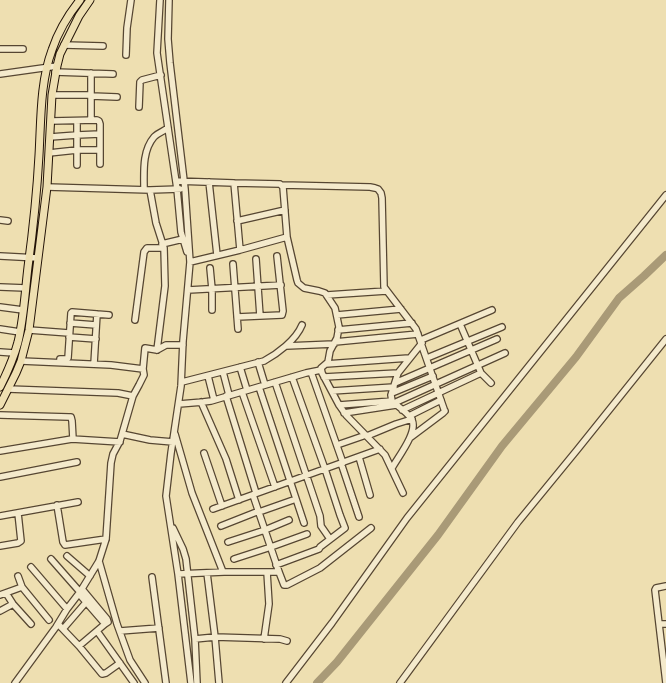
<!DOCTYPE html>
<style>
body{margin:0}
canvas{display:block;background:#eedfb1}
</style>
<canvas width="666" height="683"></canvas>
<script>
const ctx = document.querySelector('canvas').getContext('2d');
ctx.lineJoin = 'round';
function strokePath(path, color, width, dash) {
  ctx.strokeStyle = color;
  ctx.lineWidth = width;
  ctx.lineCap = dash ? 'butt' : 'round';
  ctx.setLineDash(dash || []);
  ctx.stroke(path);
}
strokePath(new Path2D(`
 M 317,683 L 337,662 L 438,535 L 502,446 L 576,357 L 619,298 L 644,276 L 666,255`), '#a99a77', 8);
const minor = new Path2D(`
 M 160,0 L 157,53 L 177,189 L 181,232 L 187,252
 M 169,0 L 168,39 L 170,63 L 185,189 L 190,262 L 183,341 L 181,386 L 171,453 L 166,496 L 178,574 L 191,683
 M 64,45 L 103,46
 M 0,49 L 23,49
 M 126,55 L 127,28 L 131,0
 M 55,72 L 113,74
 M 0,74 L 57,66
 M 52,95 L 91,95
 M 91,96 L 117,97
 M 139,107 L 140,82 L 142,80 L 161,75
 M 91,120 L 91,73
 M 51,121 L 97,120 L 99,121 L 100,124 L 100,164
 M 50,137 L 77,135 L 100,134
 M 49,153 L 77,150 L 100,150
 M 77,165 L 77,121
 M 176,181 L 234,183 L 280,184 L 283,187 L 287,237 L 297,280 L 298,283 L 304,288 L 319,291 L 325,293 L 335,308 L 339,327 L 337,338 L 330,351 L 328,362 L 321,368 L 322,373 L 339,405 L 346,415 L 385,455 L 403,493
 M 209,182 L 217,255
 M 234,183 L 240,250
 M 282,185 L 370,187 L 375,188 L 378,189 L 381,193 L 382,198 L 384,287 L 416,329 L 444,409 L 445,411 L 443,413 L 411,437
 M 47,187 L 150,190 L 180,189
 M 144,190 C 144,172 142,151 154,137 C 158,133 164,131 168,128
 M 0,220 L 8,221
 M 237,221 L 285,210
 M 162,244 L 183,239
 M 0,256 L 38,258
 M 256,259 L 260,316
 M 190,262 L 240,250 L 287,237
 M 233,264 L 238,329
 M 210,268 L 212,289 L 212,310
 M 0,287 L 26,288
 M 188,290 L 281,285
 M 327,295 L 386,291
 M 0,307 L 23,310
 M 337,315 L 401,309
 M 237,317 L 282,315 L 283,311 L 277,256
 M 135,320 L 144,252 L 147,248 L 164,248
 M 70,323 L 96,325
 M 460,324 L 481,373 L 491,383
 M 0,329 L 20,332
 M 29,330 L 69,333
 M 338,330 L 412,323
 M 69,337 L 96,339
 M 421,340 L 492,310
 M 335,342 L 418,334
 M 286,346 L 334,344
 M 157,350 L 166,345 L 183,345
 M 0,352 L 14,353
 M 427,358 L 502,327
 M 60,359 L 66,359 L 68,358 L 71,313 L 72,312 L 109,315
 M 21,361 L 111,365 L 143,369
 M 258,362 L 265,385
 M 94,364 L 97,314
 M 326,364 L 409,358
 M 240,367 L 247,390
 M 223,372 L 229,395
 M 311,372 L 343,463
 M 208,376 L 214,400
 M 324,377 L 398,373
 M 182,382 L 264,361 C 277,354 296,340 302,325
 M 275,382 L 320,516 L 321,526 L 330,539
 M 395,383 L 497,339
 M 259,387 L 304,523
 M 8,389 L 118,393 L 133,396
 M 332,391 L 394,387
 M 242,392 L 275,487
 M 392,393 L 433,376
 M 226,396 L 256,493
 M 201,402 L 226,459 L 239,500
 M 394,403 L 505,353
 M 179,404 L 203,402 L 211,401 L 306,373 L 321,370
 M 339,405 L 392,401
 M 402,410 L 481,373
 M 344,413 L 396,405
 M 0,415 L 69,417 L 71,417 L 72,421 L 73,439
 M 409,416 L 441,400
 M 122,434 L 150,440 L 173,442
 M 175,434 L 192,493 L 223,572
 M 367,436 L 396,424 L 412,419
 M 337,445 L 366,435
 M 0,451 L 72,439 L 120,442
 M 204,453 L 222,506
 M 359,457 L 370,495
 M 341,463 L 359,517
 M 392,468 C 398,457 418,432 412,420 C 409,414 399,407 394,403 L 392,401 L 391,395 L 398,373 L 422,343
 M 0,477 L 77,462
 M 253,495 L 279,572 L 284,585 L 287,585 L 320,568 L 371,528
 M 57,505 L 63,542 L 65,545 L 106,539
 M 213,509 L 380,449
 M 259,512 L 296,499
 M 0,516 L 78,502
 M 221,526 L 259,511
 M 173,528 L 183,549 L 186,559 L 195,639 L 197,683
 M 228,542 L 265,530 L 289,520
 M 0,546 L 18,543 L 21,541 L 18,513
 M 67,556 L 90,576
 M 51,559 L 80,592
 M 234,559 L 271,547 L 307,534
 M 99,561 L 117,624 L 130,660 L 145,683
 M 276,565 L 319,549 L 320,547 L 345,528 L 340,515 L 325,469 L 292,377
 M 31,567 L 67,609
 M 207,573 L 215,637 L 219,683
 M 178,574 L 224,572 L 279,572
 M 18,576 L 22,587 L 49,620
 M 152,577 L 166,683
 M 6,593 L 13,604 L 31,624
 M 79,594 L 105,624 L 108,622 L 107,619 L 82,589
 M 0,595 L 22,587
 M 0,611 L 13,604
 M 58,624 L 79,646 L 102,674 L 106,673 L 120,663
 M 659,624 L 666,624
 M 63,629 L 88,600
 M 97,631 L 134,683
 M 120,631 L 159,628
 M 195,639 L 215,637 L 280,639 L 287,641
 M 264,639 L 269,604 L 267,572
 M 79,646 L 105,624
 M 15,683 L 56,627 L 67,609 L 80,592 L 99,561 L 106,539 L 111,463 L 113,454 L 120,441 L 133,396 L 139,385 L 144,375 L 143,369 L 145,348 L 157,350 L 165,286 L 164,248 L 156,223 L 150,190
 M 286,683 L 332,623 L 407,518 L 666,195
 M 400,683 L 518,522 L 577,450 L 666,339
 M 666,683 L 655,590 L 656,588 L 666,586`);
const major = new Path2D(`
 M 0,387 C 7,373 14,357 18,342 C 24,317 25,292 28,267 C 33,230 37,192 39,155 C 41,121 40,82 52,50 C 58,32 68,15 80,0
 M 0,405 L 16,373 L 21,361 L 29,330 L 47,187 L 52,95 L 57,66 L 60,54 L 79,16 L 90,0`);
strokePath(minor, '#564632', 8);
strokePath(major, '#231307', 9);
strokePath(minor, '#f4eacc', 5.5);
strokePath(major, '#eedfb1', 7);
</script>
